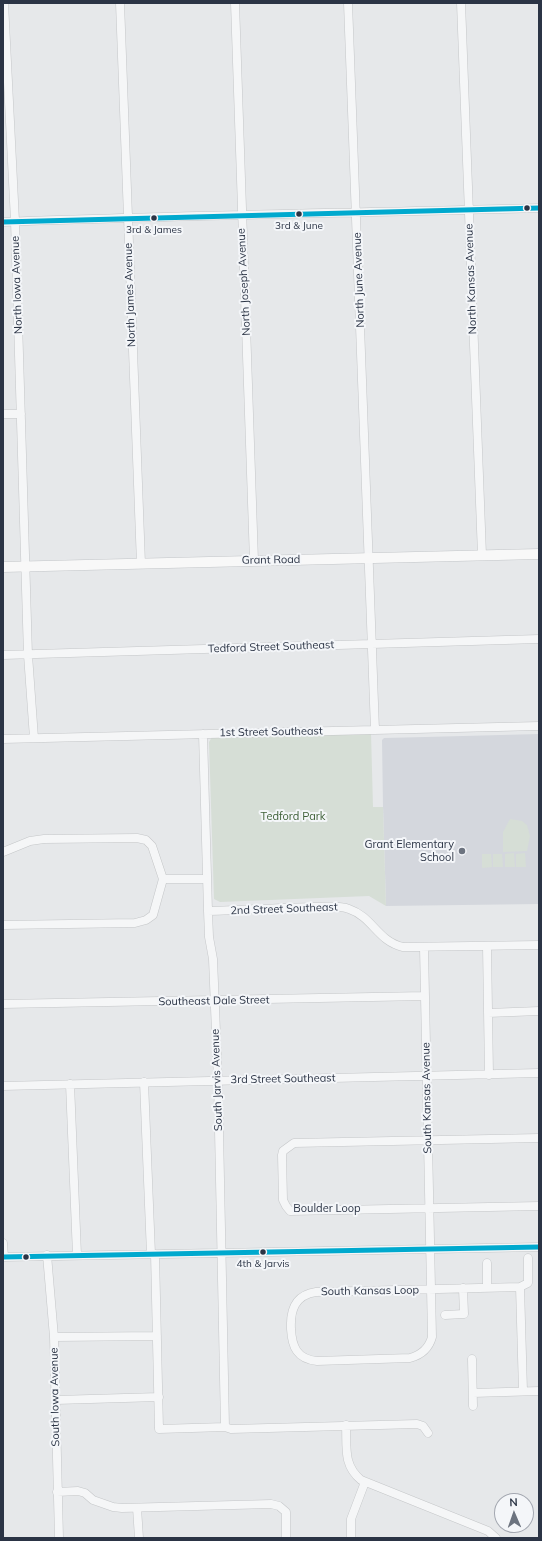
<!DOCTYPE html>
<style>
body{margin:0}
#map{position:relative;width:542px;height:1541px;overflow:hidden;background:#e6e8ea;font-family:Mulish,sans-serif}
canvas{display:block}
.frame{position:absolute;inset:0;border:4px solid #2b3445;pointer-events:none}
.north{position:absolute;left:494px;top:1493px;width:40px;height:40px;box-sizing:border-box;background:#f4f6f9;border:1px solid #a4a8b1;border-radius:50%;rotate:358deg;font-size:11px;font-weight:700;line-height:16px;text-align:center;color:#2b3445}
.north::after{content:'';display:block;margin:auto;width:14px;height:18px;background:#6c737f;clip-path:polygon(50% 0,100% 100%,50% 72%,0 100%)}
</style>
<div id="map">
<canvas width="542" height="1541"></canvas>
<div class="frame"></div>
<div class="north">N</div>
</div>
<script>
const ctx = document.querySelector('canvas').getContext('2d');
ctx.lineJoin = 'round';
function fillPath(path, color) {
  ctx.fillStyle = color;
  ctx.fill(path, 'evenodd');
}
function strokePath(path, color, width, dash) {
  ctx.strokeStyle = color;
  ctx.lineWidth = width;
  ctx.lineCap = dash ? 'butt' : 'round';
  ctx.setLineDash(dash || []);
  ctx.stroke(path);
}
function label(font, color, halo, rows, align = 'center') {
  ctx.font = font + ' Mulish,sans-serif';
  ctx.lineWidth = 4;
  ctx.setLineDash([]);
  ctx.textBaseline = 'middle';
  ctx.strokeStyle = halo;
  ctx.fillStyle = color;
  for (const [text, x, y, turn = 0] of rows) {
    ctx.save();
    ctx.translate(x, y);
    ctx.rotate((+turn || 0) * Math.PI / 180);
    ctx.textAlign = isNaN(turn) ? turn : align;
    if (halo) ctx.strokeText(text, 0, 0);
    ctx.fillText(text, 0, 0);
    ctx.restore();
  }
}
fillPath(new Path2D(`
 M 539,734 L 539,904 L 386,906 L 383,807 L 382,740 L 384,738 L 425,737 Z`), '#d4d7dd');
fillPath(new Path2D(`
 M 371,733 L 373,807 L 383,807 L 386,906 L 369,896 L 220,902 L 214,899 L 209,742 L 212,737 Z
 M 510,819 L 522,821 L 527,825 L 530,836 L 527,851 L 503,852 L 503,832 Z
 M 514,853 L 515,867 L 505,867 L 505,854 Z
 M 525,853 L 526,867 L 516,867 L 516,854 Z
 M 482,854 L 491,854 L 492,867 L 482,868 Z
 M 493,854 L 502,854 L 503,867 L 493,867 Z`), '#d6ded6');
const minor = new Path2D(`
 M 4,3 L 15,221 L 28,655 L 34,738
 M 120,3 L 141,564
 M 235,3 L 254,561
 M 348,3 L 375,730
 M 461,3 L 482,555
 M 3,222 C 182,215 360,213 539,208
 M 3,414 L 21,414
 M 3,655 L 539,639
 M 203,734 L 208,911 L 209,937 L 213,959 L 218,1081 L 225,1427
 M 3,739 L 539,726
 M 3,852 L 30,841 L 44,839 L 137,838 L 146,840 L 152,846 L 163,879
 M 163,879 L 207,879
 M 208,911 C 243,910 278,908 313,907 C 324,907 339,905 349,909 C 373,917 377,941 403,947 L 539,945
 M 3,925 L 135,923 L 146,920 L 153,915 L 163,879
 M 487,946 L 489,1075
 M 424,948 C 427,1078 429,1207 432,1337 C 429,1348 421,1355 410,1358 L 317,1361 C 297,1359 292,1347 291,1329 C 290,1310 295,1295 316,1292 L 520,1287 L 523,1391
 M 3,1004 L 425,996
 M 488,1013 L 539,1011
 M 144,1082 L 151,1254
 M 70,1084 L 77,1255
 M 3,1086 L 539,1073
 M 539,1138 L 294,1143 L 283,1151 L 282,1155 L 283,1200 L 286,1206 L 290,1211 L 539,1206
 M 3,1243 L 4,1257
 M 155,1254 L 159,1429 L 225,1427 L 231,1429 L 417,1424 L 423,1426 L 428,1433
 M 47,1255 L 54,1337 L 59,1538
 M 3,1257 L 539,1247
 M 487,1263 L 487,1288
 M 520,1287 L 528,1283 L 528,1258
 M 445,1315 L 464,1314 L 463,1288
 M 54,1337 L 157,1336
 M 472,1359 L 473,1406
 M 473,1393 L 539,1391
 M 56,1400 L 159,1397
 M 346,1425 C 347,1448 343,1465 361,1480 L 488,1531 L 496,1538
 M 57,1492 L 78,1491 L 85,1493 L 93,1500 L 113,1507 L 122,1508 L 271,1504 L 279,1506 L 286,1512 L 286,1538
 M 137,1508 L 139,1538
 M 351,1538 L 351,1519 L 365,1482`);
const major = new Path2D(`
 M 3,567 L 539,554`);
strokePath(minor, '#c4c6c8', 9);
strokePath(major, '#c2c5c8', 11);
strokePath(minor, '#f5f6f7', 8);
strokePath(major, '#f8f8f8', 10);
strokePath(new Path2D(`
 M 3,222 L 539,208
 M 3,1257 L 539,1247`), '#00a9ce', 5);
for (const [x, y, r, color] of [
 [527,208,3.5,"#2b3445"],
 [299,214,3.5,"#2b3445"],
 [154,218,3.5,"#2b3445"],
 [462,851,4,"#6c737f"],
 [263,1252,3.5,"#2b3445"],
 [26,1257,3.5,"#2b3445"]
]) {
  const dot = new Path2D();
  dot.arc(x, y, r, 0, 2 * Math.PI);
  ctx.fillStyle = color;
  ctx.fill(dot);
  strokePath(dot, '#f4f6f9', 1.5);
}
label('10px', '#2b3445', '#f4f6f9', [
 ["3rd & June",299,226],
 ["3rd & James",154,230],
 ["4th & Jarvis",263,1264]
]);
label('11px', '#2b3445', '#f4f6f9', [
 ["North Kansas Avenue",471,279,-92],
 ["North June Avenue",359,280,-92],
 ["North Joseph Avenue",244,282,-93],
 ["North Iowa Avenue",17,285,-92],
 ["North James Avenue",130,295,-92],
 ["Grant Road",271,560,-1],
 ["Tedford Street Southeast",271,647,-2],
 ["1st Street Southeast",271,732,-1],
 ["2nd Street Southeast",284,909,-2],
 ["Southeast Dale Street",214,1001,-1],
 ["3rd Street Southeast",283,1079,-1],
 ["South Jarvis Avenue",217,1080,-92],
 ["South Kansas Avenue",427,1098,-91],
 ["Boulder Loop",327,1209],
 ["South Kansas Loop",370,1291,-1],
 ["South Iowa Avenue",55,1397,-91]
]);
label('11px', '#3f6138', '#f4f6f9', [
 ["Tedford Park",293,817]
]);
label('11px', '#2b3445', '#f4f6f9', [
 ["Grant Elementary",454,845],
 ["School",454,858]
], 'right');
</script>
